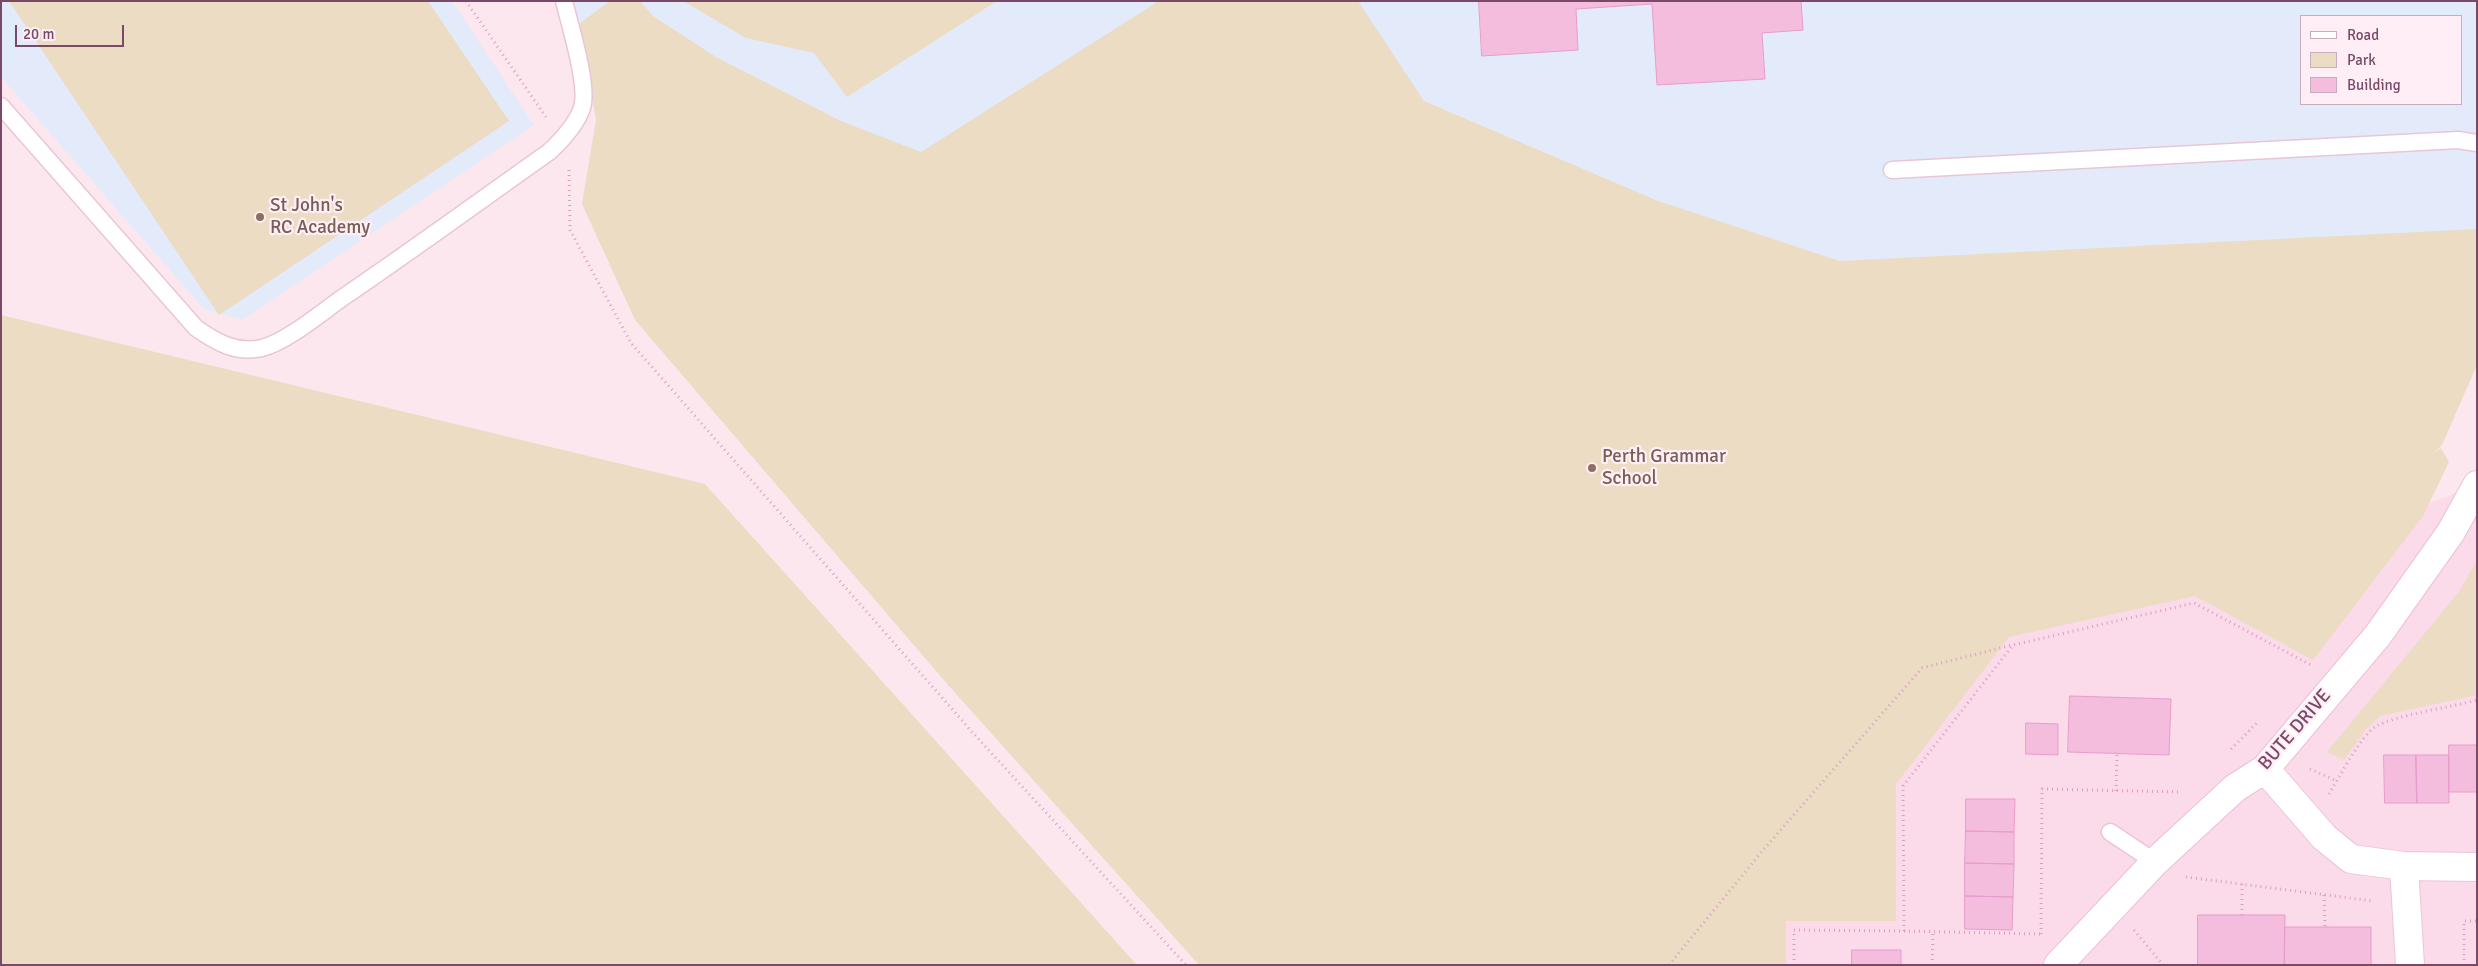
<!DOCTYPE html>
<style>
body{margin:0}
#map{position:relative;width:2478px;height:966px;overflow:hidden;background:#fde7ef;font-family:Signika,sans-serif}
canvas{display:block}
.frame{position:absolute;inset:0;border:2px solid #794968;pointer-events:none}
.legend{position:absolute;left:2300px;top:15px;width:162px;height:90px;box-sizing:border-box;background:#ffeef5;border:1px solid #c9acbd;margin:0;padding:6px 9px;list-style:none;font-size:15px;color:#794968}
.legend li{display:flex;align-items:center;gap:10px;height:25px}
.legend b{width:25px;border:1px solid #c9acbd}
.scale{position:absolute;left:15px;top:25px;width:109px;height:22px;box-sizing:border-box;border:2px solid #794968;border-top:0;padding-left:6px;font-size:15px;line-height:18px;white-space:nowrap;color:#794968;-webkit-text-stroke:4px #ffeef5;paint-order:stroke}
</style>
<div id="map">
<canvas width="2478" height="966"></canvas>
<div class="frame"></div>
<ul class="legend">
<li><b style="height:6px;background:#fff"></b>Road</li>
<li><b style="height:14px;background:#ecdcc4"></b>Park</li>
<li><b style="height:14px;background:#f4bdde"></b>Building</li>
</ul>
<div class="scale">20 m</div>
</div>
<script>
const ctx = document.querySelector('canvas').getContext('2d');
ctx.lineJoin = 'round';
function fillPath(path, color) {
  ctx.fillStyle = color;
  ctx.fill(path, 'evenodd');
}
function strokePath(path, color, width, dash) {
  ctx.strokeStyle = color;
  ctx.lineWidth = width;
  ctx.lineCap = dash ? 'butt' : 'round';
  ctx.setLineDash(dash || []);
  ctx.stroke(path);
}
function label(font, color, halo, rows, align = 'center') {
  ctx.font = font + ' Signika,sans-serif';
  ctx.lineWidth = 4.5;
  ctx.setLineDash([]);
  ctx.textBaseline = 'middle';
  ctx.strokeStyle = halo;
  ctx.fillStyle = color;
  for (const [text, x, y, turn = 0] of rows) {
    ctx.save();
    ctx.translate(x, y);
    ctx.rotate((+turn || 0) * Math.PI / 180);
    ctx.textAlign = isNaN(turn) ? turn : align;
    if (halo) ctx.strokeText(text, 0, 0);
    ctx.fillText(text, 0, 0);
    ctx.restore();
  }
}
fillPath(new Path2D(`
 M 2477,485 L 2477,965 L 1641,965 L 1898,649 L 2364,528 Z`), '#fbdae9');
fillPath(new Path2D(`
 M 1,1 L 452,1 L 534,125 L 242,320 L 204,309 L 1,77 Z
 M 574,1 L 2477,1 L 2477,365 L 2442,445 L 1987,610 L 1199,965 L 948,685 L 635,320 L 582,204 L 596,120 ZM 2302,16 L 2462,16 L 2462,104 L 2302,104 Z`), '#e3ebfa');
fillPath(new Path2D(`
 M 9,1 L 428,1 L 509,121 L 219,315 Z
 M 610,1 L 640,1 L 653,16 L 716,57 L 841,121 L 921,152 L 1159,1 L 1358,1 L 1424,101 L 1658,201 L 1840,261 L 2477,229 L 2477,365 L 2442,445 L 2434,453 L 2441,448 L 2449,462 L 2423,516 L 2313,660 L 2195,596 L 2009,637 L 1896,784 L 1896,921 L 1786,921 L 1786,965 L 1199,965 L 948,685 L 635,320 L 582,204 L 596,120 L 579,24 Z
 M 683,1 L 997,1 L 847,97 L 814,53 L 746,38 Z
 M 1,315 L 705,484 L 1137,965 L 1,965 Z
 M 2477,561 L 2477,695 L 2380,716 L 2366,729 L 2344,760 L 2327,752 L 2458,593 Z`), '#ecdcc4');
const building = new Path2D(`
 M 1479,1 L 1801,1 L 1803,30 L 1762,33 L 1765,79 L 1657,85 L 1652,4 L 1576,9 L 1578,50 L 1482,56 Z
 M 2070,696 L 2171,699 L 2169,755 L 2068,752 Z
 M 2026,723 L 2058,724 L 2058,755 L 2026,754 Z
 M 2449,745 L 2477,745 L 2477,792 L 2449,792 Z
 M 2384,755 L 2416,755 L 2417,803 L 2385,803 Z
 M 2416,755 L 2449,755 L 2449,803 L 2417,803 Z
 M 1966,799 L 2015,799 L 2014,832 L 1966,831 Z
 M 1966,831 L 2014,832 L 2014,864 L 1965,863 Z
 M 1965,863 L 2014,864 L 2013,897 L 1965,896 Z
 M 1965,896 L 2013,897 L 2012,930 L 1965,929 Z
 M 2198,915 L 2285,915 L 2284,965 L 2198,965 Z
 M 2285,927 L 2371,927 L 2371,965 L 2285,965 Z
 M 1852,950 L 1901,950 L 1901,965 L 1852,965 Z`);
fillPath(building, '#f4bdde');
strokePath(building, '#e89ccb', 1);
const lane = new Path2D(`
 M 1,106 L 196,328 C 216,342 236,354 262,348 C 287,342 323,311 345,296 C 414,249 481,200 549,152 C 562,140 576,125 582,108 C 589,86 570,26 564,1
 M 1892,170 L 2458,140 L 2477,143
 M 2110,832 L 2155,862`);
const street = new Path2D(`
 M 2265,769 L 2324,837 L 2351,859 L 2404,866 L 2477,867
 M 2404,866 L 2410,965`);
const secondary = new Path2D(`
 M 2058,965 L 2155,862 L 2235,788 L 2265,769 L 2378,635 L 2451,532 L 2477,485`);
strokePath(lane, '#e8c6d8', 19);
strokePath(street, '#e8c6d8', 30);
strokePath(secondary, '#eac1d7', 30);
strokePath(new Path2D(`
 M 466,1 L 546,117
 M 569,170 L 570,230 L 631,343 L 973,733 L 1186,965
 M 2231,749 L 2257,723
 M 2310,769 L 2337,781
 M 2116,791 L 2117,755
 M 2329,794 C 2339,778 2360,737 2375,727 C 2397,714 2450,708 2477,700
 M 2186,877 L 2373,901
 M 2242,884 L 2242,915
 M 2324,895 L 2325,927
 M 2134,930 L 2163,965
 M 1904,931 L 2041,934
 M 2041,934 L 2042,789 L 2182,792
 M 1669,965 L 1764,849 L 1922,668 L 2012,645
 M 1794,965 L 1794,930 L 1904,931 L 1903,786 L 2013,645 L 2194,603 L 2311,665
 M 1932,965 L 1933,932
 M 2464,965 L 2464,921 L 2477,921`), '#da9fc3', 3, [1, 4]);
strokePath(lane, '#fff', 16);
strokePath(street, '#fff', 28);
strokePath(secondary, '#fff', 28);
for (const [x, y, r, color] of [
 [260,217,5,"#8d6e63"],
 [1592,468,5,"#8d6e63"]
]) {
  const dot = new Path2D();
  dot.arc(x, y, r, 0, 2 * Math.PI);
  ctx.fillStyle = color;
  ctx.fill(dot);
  strokePath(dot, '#ffeef5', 2);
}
label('19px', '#785e54', '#ffeef5', [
 ["St John's",270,206],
 ["RC Academy",270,228],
 ["Perth Grammar",1602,457],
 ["School",1602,479]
], 'left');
label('19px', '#794968', '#ffeef5', [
 ["BUTE DRIVE",2295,730,-49]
]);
</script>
